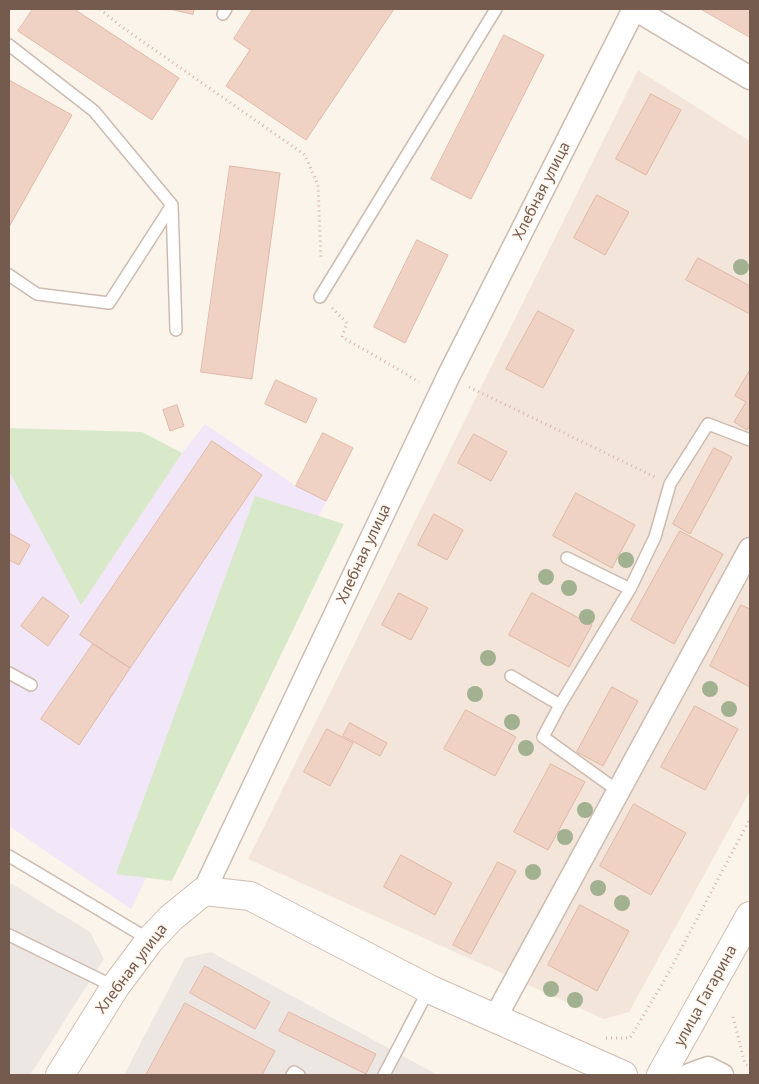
<!DOCTYPE html>
<meta charset="utf-8">
<style>
body{margin:0}
#map{position:relative;width:759px;height:1084px;overflow:hidden;background:#fbf4ea;font-family:"Noto Sans",sans-serif}
canvas{display:block}
.frame{position:absolute;inset:0;border:10px solid #755a4e;pointer-events:none}
</style>
<div id="map">
<canvas width="759" height="1084"></canvas>
<div class="frame"></div>
</div>
<script>
const ctx = document.querySelector('canvas').getContext('2d');
ctx.lineJoin = 'round';
function fillPath(path, color) {
  ctx.fillStyle = color;
  ctx.fill(path, 'evenodd');
}
function strokePath(path, color, width, dash) {
  ctx.strokeStyle = color;
  ctx.lineWidth = width;
  ctx.lineCap = dash ? 'butt' : 'round';
  ctx.setLineDash(dash || []);
  ctx.stroke(path);
}
function label(font, color, halo, rows, align = 'center') {
  ctx.font = font + ' "Noto Sans",sans-serif';
  ctx.lineWidth = 4;
  ctx.setLineDash([]);
  ctx.textBaseline = 'middle';
  ctx.strokeStyle = halo;
  ctx.fillStyle = color;
  for (const [text, x, y, turn = 0] of rows) {
    ctx.save();
    ctx.translate(x, y);
    ctx.rotate((+turn || 0) * Math.PI / 180);
    ctx.textAlign = isNaN(turn) ? turn : align;
    if (halo) ctx.strokeText(text, 0, 0);
    ctx.fillText(text, 0, 0);
    ctx.restore();
  }
}
fillPath(new Path2D(`
 M 638,70 L 750,141 L 750,791 L 629,1012 L 604,1019 L 248,859 Z`), '#f3e5d9');
fillPath(new Path2D(`
 M 9,882 L 90,932 L 104,959 L 30,1075 L 9,1075 Z
 M 211,952 L 438,1075 L 124,1075 L 185,958 Z`), '#ede7e3');
fillPath(new Path2D(`
 M 205,424 L 296,486 L 326,501 L 131,909 L 9,826 L 9,439 L 136,512 Z`), '#f1e7f8');
fillPath(new Path2D(`
 M 9,428 L 142,432 L 182,453 L 81,605 L 9,471 Z
 M 255,496 L 344,524 L 172,881 L 116,874 Z`), '#d8e9c9');
const building = new Path2D(`
 M 33,9 L 74,9 L 179,78 L 152,120 L 18,31 Z
 M 170,9 L 194,9 L 193,14 Z
 M 253,9 L 394,9 L 306,140 L 226,86 L 250,50 L 234,39 Z
 M 701,9 L 750,9 L 750,37 Z
 M 504,35 L 544,55 L 471,199 L 431,179 Z
 M 9,80 L 72,115 L 9,227 Z
 M 651,94 L 681,110 L 646,175 L 616,159 Z
 M 230,166 L 280,173 L 252,379 L 201,372 Z
 M 597,195 L 629,212 L 605,255 L 574,238 Z
 M 417,240 L 448,255 L 405,343 L 374,327 Z
 M 698,258 L 750,286 L 750,314 L 686,280 Z
 M 538,311 L 574,330 L 543,388 L 506,369 Z
 M 750,370 L 750,425 L 747,430 L 734,422 L 746,402 L 735,396 Z
 M 276,380 L 317,399 L 306,423 L 265,404 Z
 M 177,405 L 184,426 L 170,431 L 163,410 Z
 M 323,433 L 353,448 L 326,501 L 296,486 Z
 M 474,434 L 507,452 L 491,481 L 458,463 Z
 M 212,441 L 262,475 L 130,668 L 80,635 Z
 M 714,448 L 732,457 L 690,534 L 673,524 Z
 M 576,493 L 635,525 L 612,568 L 553,536 Z
 M 434,514 L 463,530 L 447,560 L 418,545 Z
 M 680,531 L 723,554 L 674,644 L 631,620 Z
 M 9,533 L 30,545 L 19,565 L 9,560 Z
 M 399,593 L 428,608 L 411,640 L 382,625 Z
 M 532,593 L 592,625 L 569,667 L 509,635 Z
 M 43,597 L 69,616 L 48,646 L 21,626 Z
 M 741,605 L 750,609 L 750,687 L 710,666 Z
 M 93,644 L 130,668 L 79,745 L 41,719 Z
 M 612,687 L 638,701 L 603,766 L 577,752 Z
 M 695,706 L 738,729 L 705,790 L 661,767 Z
 M 466,710 L 516,737 L 495,776 L 444,749 Z
 M 350,723 L 387,743 L 380,756 L 343,736 Z
 M 327,729 L 353,743 L 330,786 L 304,772 Z
 M 551,764 L 585,782 L 548,850 L 514,832 Z
 M 634,804 L 686,833 L 651,895 L 600,866 Z
 M 401,855 L 452,883 L 435,915 L 384,887 Z
 M 498,862 L 516,871 L 471,954 L 453,945 Z
 M 580,905 L 629,931 L 597,991 L 548,965 Z
 M 205,966 L 270,1002 L 255,1029 L 190,993 Z
 M 185,1003 L 275,1051 L 262,1075 L 146,1075 Z
 M 289,1012 L 376,1054 L 366,1074 L 279,1031 Z`);
fillPath(building, '#efd2c3');
strokePath(building, '#e1b8a5', 1);
const lane = new Path2D(`
 M 223,14 L 226,9
 M 9,45 L 94,111 L 172,205 L 176,330
 M 9,275 L 37,294 L 109,303 L 172,205
 M 320,297 L 496,9
 M 567,558 L 630,589
 M 9,673 L 31,685
 M 511,676 L 560,705
 M 618,791 L 543,737 L 560,705 L 630,589 L 655,537 L 670,484 L 708,424 L 750,440
 M 9,856 L 150,940
 M 9,935 L 115,987
 M 292,1075 L 294,1072 L 299,1075
 M 384,1075 L 429,989`);
const street = new Path2D(`
 M 635,9 L 750,78
 M 204,891 L 448,377 L 634,9
 M 495,1018 L 750,549
 M 689,1075 L 708,1068 L 722,1075`);
const secondary = new Path2D(`
 M 60,1075 L 115,987 L 150,940 L 171,918 L 204,891 L 250,896 L 429,989 L 623,1075
 M 661,1075 L 750,916`);
strokePath(lane, '#cdbbb0', 14);
strokePath(street, '#cdbbb0', 25);
strokePath(secondary, '#d2bdb0', 30);
strokePath(new Path2D(`
 M 100,9 L 122,27 L 305,155 L 318,185 L 321,260
 M 332,308 L 347,323 L 342,337 L 396,368 L 419,382
 M 469,387 L 655,477
 M 733,1017 L 745,1064 L 750,1067
 M 606,1038 L 630,1038 L 664,981 L 750,819`), '#d5b5a6', 3, [1, 4]);
strokePath(lane, '#fff', 11);
strokePath(street, '#fff', 22);
strokePath(secondary, '#fff', 28);
ctx.fillStyle = '#a2b190';
for (const [x, y] of [
 [741,267],
 [626,560],
 [546,577],
 [569,588],
 [587,617],
 [488,658],
 [710,689],
 [475,694],
 [729,709],
 [512,722],
 [526,748],
 [585,810],
 [565,837],
 [533,872],
 [598,888],
 [622,903],
 [551,989],
 [575,1000]
]) {
  ctx.beginPath();
  ctx.arc(x, y, 8, 0, 2 * Math.PI);
  ctx.fill();
}
label('15px', '#755a4e', '#fef8f1', [
 ["Хлебная улица",542,191,-63],
 ["Хлебная улица",364,554,-65],
 ["Хлебная улица",132,969,-53],
 ["улица Гагарина",706,996,-61]
]);
</script>
